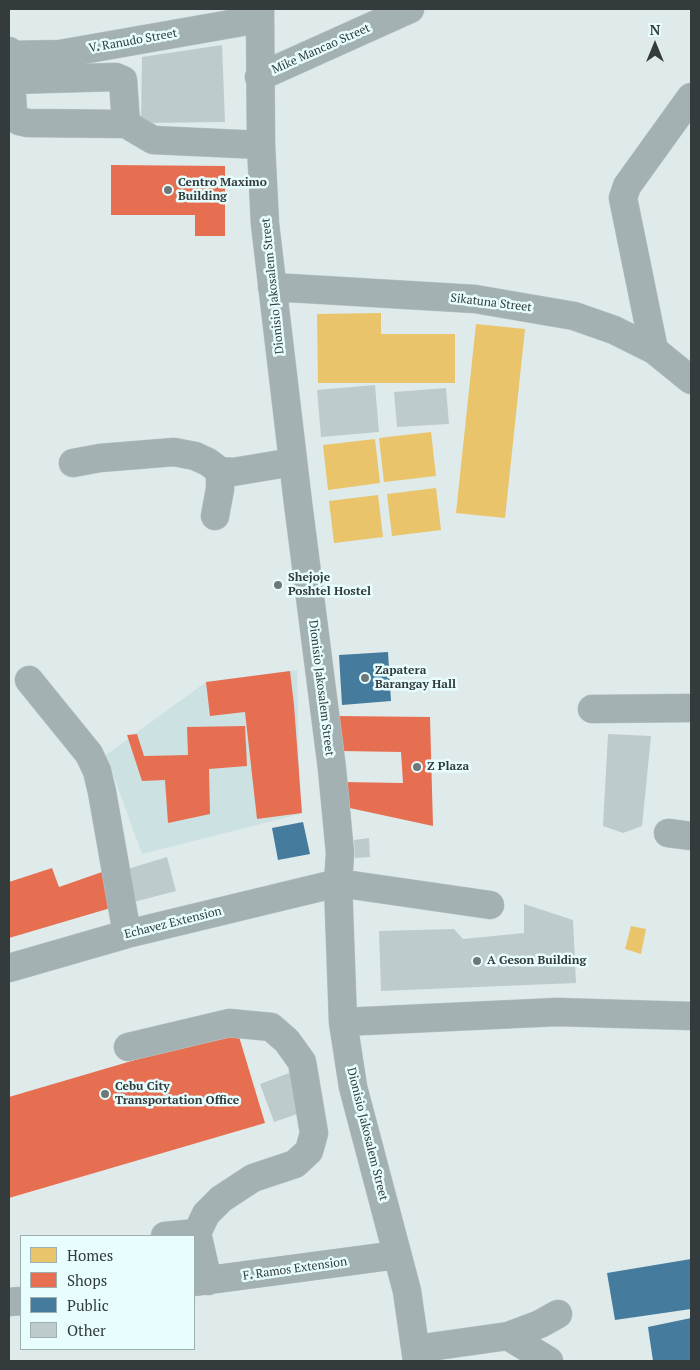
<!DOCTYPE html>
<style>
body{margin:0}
#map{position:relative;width:700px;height:1370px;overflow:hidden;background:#dfeaeb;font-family:"PT Serif",serif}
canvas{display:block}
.frame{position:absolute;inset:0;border:10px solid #333b3c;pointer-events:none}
.legend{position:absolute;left:20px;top:1235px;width:175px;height:115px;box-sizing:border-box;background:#e7fdfe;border:1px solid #9fafb0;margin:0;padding:6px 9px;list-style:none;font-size:15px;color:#333b3c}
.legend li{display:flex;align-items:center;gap:10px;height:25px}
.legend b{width:25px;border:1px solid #9fafb0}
.north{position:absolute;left:630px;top:20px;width:50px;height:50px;-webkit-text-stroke:4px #e7fdfe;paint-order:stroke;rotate:0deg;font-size:14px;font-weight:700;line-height:20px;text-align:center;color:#333b3c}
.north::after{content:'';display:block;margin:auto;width:18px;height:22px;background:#333b3c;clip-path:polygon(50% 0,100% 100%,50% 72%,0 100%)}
</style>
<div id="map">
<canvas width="700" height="1370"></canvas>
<div class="frame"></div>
<ul class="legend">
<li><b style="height:14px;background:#e9c46a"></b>Homes</li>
<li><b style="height:14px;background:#e76f51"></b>Shops</li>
<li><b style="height:14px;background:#457b9d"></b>Public</li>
<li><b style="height:14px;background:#becbcc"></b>Other</li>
</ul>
<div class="north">N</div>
</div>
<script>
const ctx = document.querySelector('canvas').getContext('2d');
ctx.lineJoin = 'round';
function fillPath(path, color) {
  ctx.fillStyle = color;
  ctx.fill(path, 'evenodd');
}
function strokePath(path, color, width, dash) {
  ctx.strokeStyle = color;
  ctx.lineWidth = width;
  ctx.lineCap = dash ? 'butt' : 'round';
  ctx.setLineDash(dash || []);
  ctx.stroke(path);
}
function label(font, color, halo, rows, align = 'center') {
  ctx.font = font + ' "PT Serif",serif';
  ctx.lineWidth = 5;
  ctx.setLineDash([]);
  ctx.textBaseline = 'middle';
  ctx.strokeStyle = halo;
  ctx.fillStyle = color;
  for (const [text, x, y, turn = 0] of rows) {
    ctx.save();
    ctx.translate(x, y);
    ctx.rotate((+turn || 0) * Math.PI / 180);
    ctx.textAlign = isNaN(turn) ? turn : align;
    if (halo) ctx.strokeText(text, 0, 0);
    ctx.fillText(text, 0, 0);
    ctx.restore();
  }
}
fillPath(new Path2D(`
 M 297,670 L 300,814 L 142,854 L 106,755 L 206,682 Z`), '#cce1e2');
fillPath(new Path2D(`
 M 381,313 L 381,334 L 455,334 L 455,383 L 318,383 L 317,314 Z
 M 476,324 L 525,329 L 505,518 L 456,513 Z
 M 431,432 L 436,476 L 384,482 L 379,438 Z
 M 375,439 L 380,483 L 328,490 L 323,445 Z
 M 436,488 L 441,530 L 392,536 L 387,494 Z
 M 378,495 L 383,537 L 334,543 L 329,501 Z
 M 631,926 L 646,929 L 641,954 L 625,949 Z`), '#e9c46a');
fillPath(new Path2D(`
 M 111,165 L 225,166 L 225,236 L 195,236 L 195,215 L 111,215 Z
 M 290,671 L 294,705 L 302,813 L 257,819 L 245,712 L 210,716 L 206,682 Z
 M 338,716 L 430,717 L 433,826 L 345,807 L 343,782 L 403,783 L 401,752 L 341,751 Z
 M 245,726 L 247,766 L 209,769 L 210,814 L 168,823 L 165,780 L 142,781 L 127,735 L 137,734 L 144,756 L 188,755 L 187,727 Z
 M 52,868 L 59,887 L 102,872 L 114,907 L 9,938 L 9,882 Z
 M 237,1030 L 265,1123 L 9,1198 L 9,1097 Z`), '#e76f51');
fillPath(new Path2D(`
 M 388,652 L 391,701 L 342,705 L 339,655 Z
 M 303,822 L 310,854 L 278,860 L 272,828 Z
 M 691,1259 L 691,1309 L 615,1320 L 607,1273 Z
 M 691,1318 L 691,1361 L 653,1361 L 648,1327 Z`), '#457b9d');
fillPath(new Path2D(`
 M 222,45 L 225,122 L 141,123 L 142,57 Z
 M 375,385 L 379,432 L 321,437 L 317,390 Z
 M 446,388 L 449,424 L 397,427 L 394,392 Z
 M 608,734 L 651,736 L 642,826 L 623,833 L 603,826 Z
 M 369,838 L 370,857 L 355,858 L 354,840 Z
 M 167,857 L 176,891 L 126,904 L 121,871 Z
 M 524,904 L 573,920 L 576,983 L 381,991 L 379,931 L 454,929 L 463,939 L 524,933 Z
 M 289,1073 L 303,1112 L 274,1122 L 260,1084 Z`), '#becbcc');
const minor = new Path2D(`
 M 260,9 L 261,145 L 265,224 L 298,503 L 332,769 L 340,853 L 338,883 L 343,1022 L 353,1087 L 407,1291 L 417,1361
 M 9,51 L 10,55 L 60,54 L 259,19
 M 10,55 L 13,114 L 19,121 L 28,123 L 126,124 L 153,140 L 261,145
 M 259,77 L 410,9
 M 11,80 L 116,77 L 123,80 L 126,124
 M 272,287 L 475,299 L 574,316 L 614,330 L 654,350 L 691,380
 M 654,350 L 623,198 L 627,186 L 691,97
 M 73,463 L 100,458 L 174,452 L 195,456 L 208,462 L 220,471 L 233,472 L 293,462
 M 215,516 L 220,489 L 220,471
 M 29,680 L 89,754 L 97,771 L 102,792 L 127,934
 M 592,709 L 691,708
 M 668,833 L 691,836
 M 9,968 L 127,934 L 338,883 L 490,905
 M 343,1022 L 557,1012 L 691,1016
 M 128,1047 L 229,1023 L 271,1027 L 287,1041 L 302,1062 L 314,1133 L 309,1151 L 295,1164 L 253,1178 L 221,1199 L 206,1214 L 197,1233 L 208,1281
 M 165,1236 L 197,1233
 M 194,1282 L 397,1255
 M 9,1302 L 21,1301
 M 508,1336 L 549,1361
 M 416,1349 L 508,1336 L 540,1324 L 558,1314`);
strokePath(minor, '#bdc6c7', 29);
strokePath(minor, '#a3b1b2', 28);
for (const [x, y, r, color] of [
 [168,190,5,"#6f7879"],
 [278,585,5,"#6f7879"],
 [365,678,5,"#6f7879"],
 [417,767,5,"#6f7879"],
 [477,961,5,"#6f7879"],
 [105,1094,5,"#6f7879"]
]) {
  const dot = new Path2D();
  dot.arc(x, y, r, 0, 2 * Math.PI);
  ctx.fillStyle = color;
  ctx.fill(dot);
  strokePath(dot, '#e7fdfe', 2);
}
label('12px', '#333b3c', '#e7fdfe', [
 ["V. Ranudo Street",133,41,-10],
 ["Mike Mancao Street",321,49,-24],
 ["Dionisio Jakosalem Street",273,286,-96],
 ["Sikatuna Street",491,303,7],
 ["Dionisio Jakosalem Street",321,688,83],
 ["Echavez Extension",173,923,-14],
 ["Dionisio Jakosalem Street",367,1134,76],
 ["F. Ramos Extension",295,1269,-8]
]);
label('bold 12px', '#333b3c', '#e7fdfe', [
 ["Centro Maximo",178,183],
 ["Building",178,197],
 ["Shejoje",288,578],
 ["Poshtel Hostel",288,592],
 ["Zapatera",375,671],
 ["Barangay Hall",375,685],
 ["Z Plaza",427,767],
 ["A Geson Building",487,961],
 ["Cebu City",115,1087],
 ["Transportation Office",115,1101]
], 'left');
</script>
